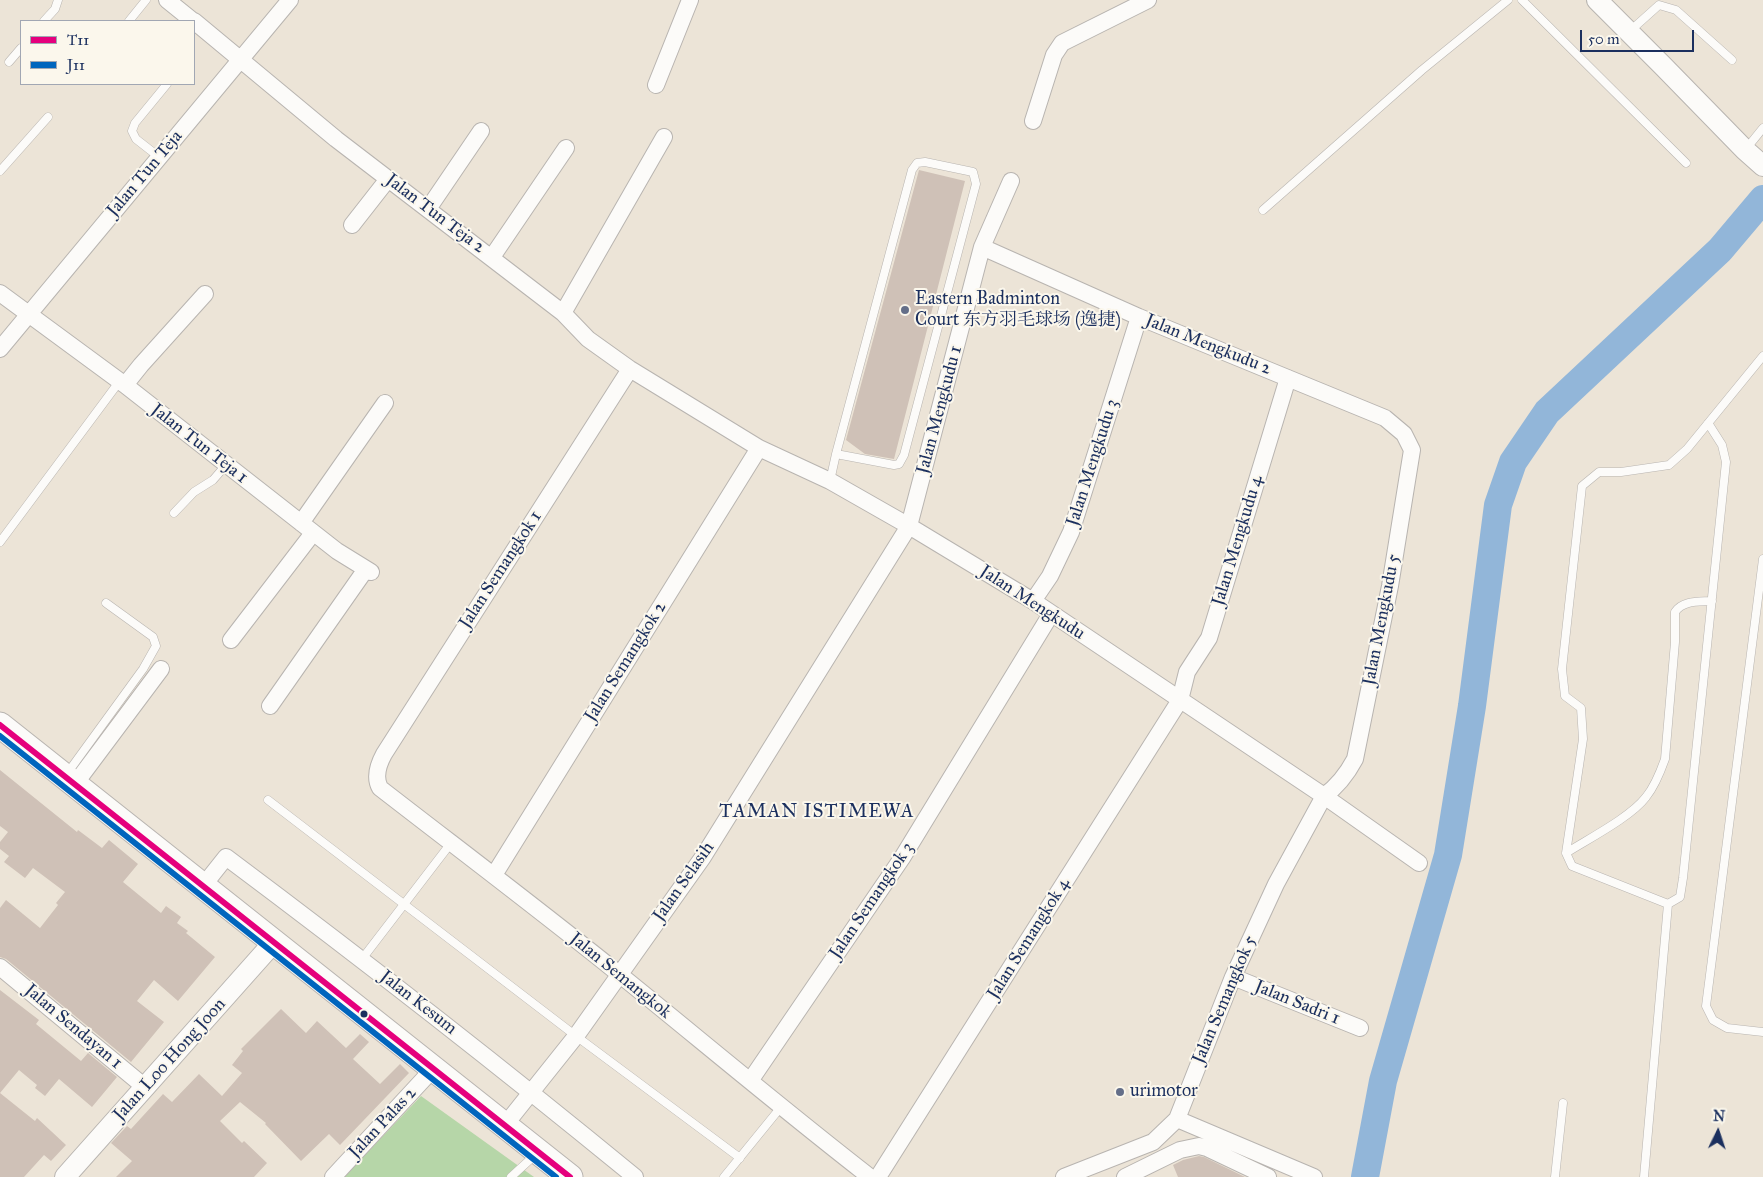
<!DOCTYPE html>
<meta charset="utf-8">
<style>
body{margin:0}
#map{position:relative;width:1763px;height:1177px;overflow:hidden;background:#ece4d7;font-family:"IM FELL Great Primer",serif}
canvas{display:block}
.legend{position:absolute;left:20px;top:20px;width:175px;height:65px;box-sizing:border-box;background:#fbf7ec;border:1px solid #a1a7b3;margin:0;padding:6px 9px;list-style:none;font-size:15px;color:#1b2f5e}
.legend li{display:flex;align-items:center;gap:10px;height:25px}
.legend b{width:25px;border:1px solid #a1a7b3}
.north{position:absolute;left:1693px;top:1107px;width:50px;height:50px;-webkit-text-stroke:4px #fbf7ec;paint-order:stroke;rotate:4deg;font-size:14px;font-weight:700;line-height:20px;text-align:center;color:#1b2f5e}
.north::after{content:'';display:block;margin:auto;width:18px;height:22px;background:#1b2f5e;clip-path:polygon(50% 0,100% 100%,50% 72%,0 100%)}
.scale{position:absolute;left:1580px;top:30px;width:114px;height:22px;box-sizing:border-box;border:2px solid #1b2f5e;border-top:0;padding-left:6px;font-size:15px;line-height:18px;white-space:nowrap;color:#1b2f5e;-webkit-text-stroke:4px #fbf7ec;paint-order:stroke}
</style>
<div id="map">
<canvas width="1763" height="1177"></canvas>
<ul class="legend">
<li><b style="height:6px;background:#e5007d"></b>T11</li>
<li><b style="height:6px;background:#0065bd"></b>J11</li>
</ul>
<div class="north">N</div>
<div class="scale">50 m</div>
</div>
<script>
const ctx = document.querySelector('canvas').getContext('2d');
ctx.lineJoin = 'round';
function fillPath(path, color) {
  ctx.fillStyle = color;
  ctx.fill(path, 'evenodd');
}
function strokePath(path, color, width, dash) {
  ctx.strokeStyle = color;
  ctx.lineWidth = width;
  ctx.lineCap = dash ? 'butt' : 'round';
  ctx.setLineDash(dash || []);
  ctx.stroke(path);
}
function label(font, color, halo, rows, align = 'center') {
  ctx.font = font + ' "IM FELL Great Primer","Noto Serif SC",serif';
  ctx.lineWidth = 4;
  ctx.setLineDash([]);
  ctx.textBaseline = 'middle';
  ctx.strokeStyle = halo;
  ctx.fillStyle = color;
  for (const [text, x, y, turn = 0] of rows) {
    ctx.save();
    ctx.translate(x, y);
    ctx.rotate((+turn || 0) * Math.PI / 180);
    ctx.textAlign = isNaN(turn) ? turn : align;
    if (halo) ctx.strokeText(text, 0, 0);
    ctx.fillText(text, 0, 0);
    ctx.restore();
  }
}
fillPath(new Path2D(`
 M 421,1096 L 534,1177 L 344,1177 Z`), '#b6d6a8');
strokePath(new Path2D(`
 M 1365,1177 L 1383,1081 L 1448,855 L 1472,706 L 1498,505 L 1513,462 L 1547,412 L 1720,250 L 1763,199`), '#92b6d9', 28);
fillPath(new Path2D(`
 M 919,170 L 965,181 L 894,459 L 865,454 L 846,440 Z
 M 0,770 L 77,832 L 78,830 L 102,848 L 109,840 L 138,864 L 123,882 L 161,913 L 166,906 L 181,917 L 177,923 L 188,931 L 186,933 L 215,957 L 178,1001 L 154,980 L 137,1001 L 164,1022 L 131,1062 L 6,959 L 0,957 L 0,908 L 6,900 L 40,928 L 58,905 L 56,903 L 65,892 L 33,868 L 25,878 L 4,862 L 9,856 L 0,849 L 0,842 L 8,832 L 0,826 Z
 M 0,990 L 39,1020 L 36,1024 L 81,1061 L 88,1053 L 117,1077 L 92,1107 L 59,1079 L 45,1096 L 35,1088 L 37,1085 L 19,1070 L 0,1093 Z
 M 281,1009 L 306,1033 L 317,1021 L 346,1048 L 360,1034 L 369,1042 L 353,1059 L 380,1084 L 400,1064 L 409,1073 L 340,1145 L 329,1134 L 301,1161 L 265,1124 L 266,1123 L 240,1102 L 220,1121 L 242,1143 L 244,1141 L 267,1163 L 254,1177 L 116,1177 L 132,1161 L 111,1143 L 127,1126 L 131,1129 L 163,1094 L 172,1102 L 199,1074 L 222,1096 L 242,1073 L 232,1065 L 243,1051 L 241,1049 Z
 M 0,1093 L 35,1121 L 37,1118 L 66,1145 L 51,1161 L 44,1155 L 24,1177 L 0,1177 Z
 M 1199,1156 L 1204,1157 L 1245,1177 L 1178,1177 L 1173,1165 L 1183,1160 Z`), '#cfc1b7');
const service = new Path2D(`
 M 1522,0 L 1686,163
 M 44,21 L 55,9 L 58,0
 M 129,21 L 146,0
 M 1630,31 L 1659,5 L 1676,10 L 1732,60
 M 9,62 L 21,48
 M 1746,149 L 1763,128
 M 159,157 L 136,139 L 132,131 L 135,123 L 167,84
 M 0,171 L 48,117
 M 1263,210 L 1422,70 L 1508,0
 M 1708,423 L 1722,445 L 1726,462 L 1683,878 L 1680,897 L 1668,904 L 1572,866 L 1566,853 L 1583,739 L 1581,708 L 1565,696 L 1562,669 L 1582,486 L 1599,472 L 1621,472 L 1669,465 L 1687,449 L 1763,356
 M 830,481 L 836,454 L 894,465 L 899,464 L 904,455 L 976,184 L 973,172 L 925,162 L 917,163 L 912,170 L 836,454
 M 174,513 L 194,492 L 213,480 L 226,465
 M 0,542 L 119,382
 M 1763,559 L 1706,1006 L 1713,1020 L 1727,1028 L 1763,1032
 M 66,775 L 143,669 L 156,646 L 153,637 L 106,603
 M 268,800 L 576,1036 L 740,1158
 M 1566,853 C 1588,839 1631,817 1646,797 C 1655,786 1660,773 1665,759 L 1675,642 L 1675,612 C 1683,600 1699,602 1712,601
 M 362,959 L 451,843
 M 511,1177 L 535,1155
 M 724,1177 L 781,1107
 M 1555,1177 L 1563,1103
 M 1644,1177 L 1668,904`);
const minor = new Path2D(`
 M 167,0 L 193,21
 M 194,21 L 336,139 L 563,313 L 588,339 L 630,369 L 759,448 L 830,481 L 909,526 L 1033,601 L 1324,796 L 1419,863
 M 656,85 L 690,0
 M 1033,121 L 1054,55 L 1062,43 L 1148,0
 M 428,209 L 481,131
 M 352,225 L 388,179
 M 982,247 L 1139,317 L 1385,418 L 1404,434 L 1412,450 L 1390,586 L 1355,759 C 1347,774 1338,786 1324,796 L 1276,884 L 1233,977 L 1177,1119 L 1153,1142 L 1064,1177
 M 492,257 L 566,148
 M 0,293 L 125,385 L 337,551 L 371,572
 M 563,313 L 664,137
 M 0,349 L 290,0
 M 630,369 L 384,754 C 378,765 374,777 380,788 C 460,850 541,911 619,974 C 703,1042 785,1111 870,1177
 M 125,385 L 141,365 L 205,294
 M 301,523 L 385,403
 M 1033,601 L 1050,576 L 1071,532 L 1139,317
 M 231,640 L 313,533
 M 270,706 L 366,569
 M 75,784 L 161,669
 M 494,875 L 759,448
 M 203,886 L 226,857 C 365,961 501,1067 635,1177
 M 0,967 L 146,1088
 M 1233,977 L 1360,1028
 M 750,1081 L 902,858 L 1051,614
 M 1177,1119 L 1314,1177
 M 505,1125 L 576,1036 L 703,857 L 909,526 L 982,247 L 1011,181
 M 333,1177 L 433,1069
 M 878,1177 L 1180,700 L 1187,672 L 1209,638 L 1288,378
 M 1125,1177 L 1180,1150 L 1199,1146 L 1207,1148 L 1268,1177`);
const tertiary = new Path2D(`
 M 1597,0 L 1663,66 L 1745,150 L 1763,166
 M 65,1177 L 274,942`);
const primary = new Path2D(`
 M 0,725 L 570,1177`);
strokePath(service, '#b8b4b0', 9);
strokePath(minor, '#b8b4b0', 18);
strokePath(tertiary, '#b8b4b0', 22);
strokePath(primary, '#b8b4b0', 27);
strokePath(service, '#fcfbf9', 8);
strokePath(minor, '#fcfbf9', 16);
strokePath(tertiary, '#fcfbf9', 20);
strokePath(primary, '#fcfbf9', 25);
strokePath(new Path2D(`
 M 0,725 L 570,1177`), '#e5007d', 6);
strokePath(new Path2D(`
 M 0,736 L 556,1177`), '#0065bd', 6);
for (const [x, y, r, color] of [
 [905,310,5,"#646e88"],
 [364,1014,4.5,"#1b2f5e"],
 [1120,1092,5,"#646e88"]
]) {
  const dot = new Path2D();
  dot.arc(x, y, r, 0, 2 * Math.PI);
  ctx.fillStyle = color;
  ctx.fill(dot);
  strokePath(dot, '#fbf7ec', 2);
}
label('18px', '#1b2f5e', '#fbf7ec', [
 ["Jalan Tun Teja",145,174,-50],
 ["Jalan Tun Teja 2",435,214,37],
 ["Jalan Mengkudu 2",1208,345,22],
 ["Jalan Mengkudu 1",940,410,-75],
 ["Jalan Tun Teja 1",199,444,38],
 ["Jalan Mengkudu 3",1093,463,-72],
 ["Jalan Mengkudu 4",1238,541,-73],
 ["Jalan Semangkok 1",501,570,-57],
 ["Jalan Mengkudu",1032,603,33],
 ["Jalan Mengkudu 5",1382,620,-79],
 ["Jalan Semangkok 2",626,662,-58],
 ["Jalan Selasih",684,882,-55],
 ["Jalan Semangkok 3",872,901,-56],
 ["Jalan Semangkok 4",1029,939,-58],
 ["Jalan Semangkok",620,976,39],
 ["Jalan Semangkok 5",1225,1000,-67],
 ["Jalan Kesum",418,1003,38],
 ["Jalan Sadri 1",1297,1003,22],
 ["Jalan Sendayan 1",73,1027,40],
 ["Jalan Loo Hong Joon",170,1060,-48],
 ["Jalan Palas 2",383,1123,-47]
]);
label('18px', '#1b2f5e', '#fbf7ec', [
 ["Eastern Badminton",915,300],
 ["Court 东方羽毛球场 (逸捷)",915,321],
 ["urimotor",1130,1092]
], 'left');
ctx.letterSpacing = '1px';
label('19px', '#1b2f5e', '#fbf7ec', [
 ["TAMAN ISTIMEWA",817,812]
]);
ctx.letterSpacing = '0px';
</script>
